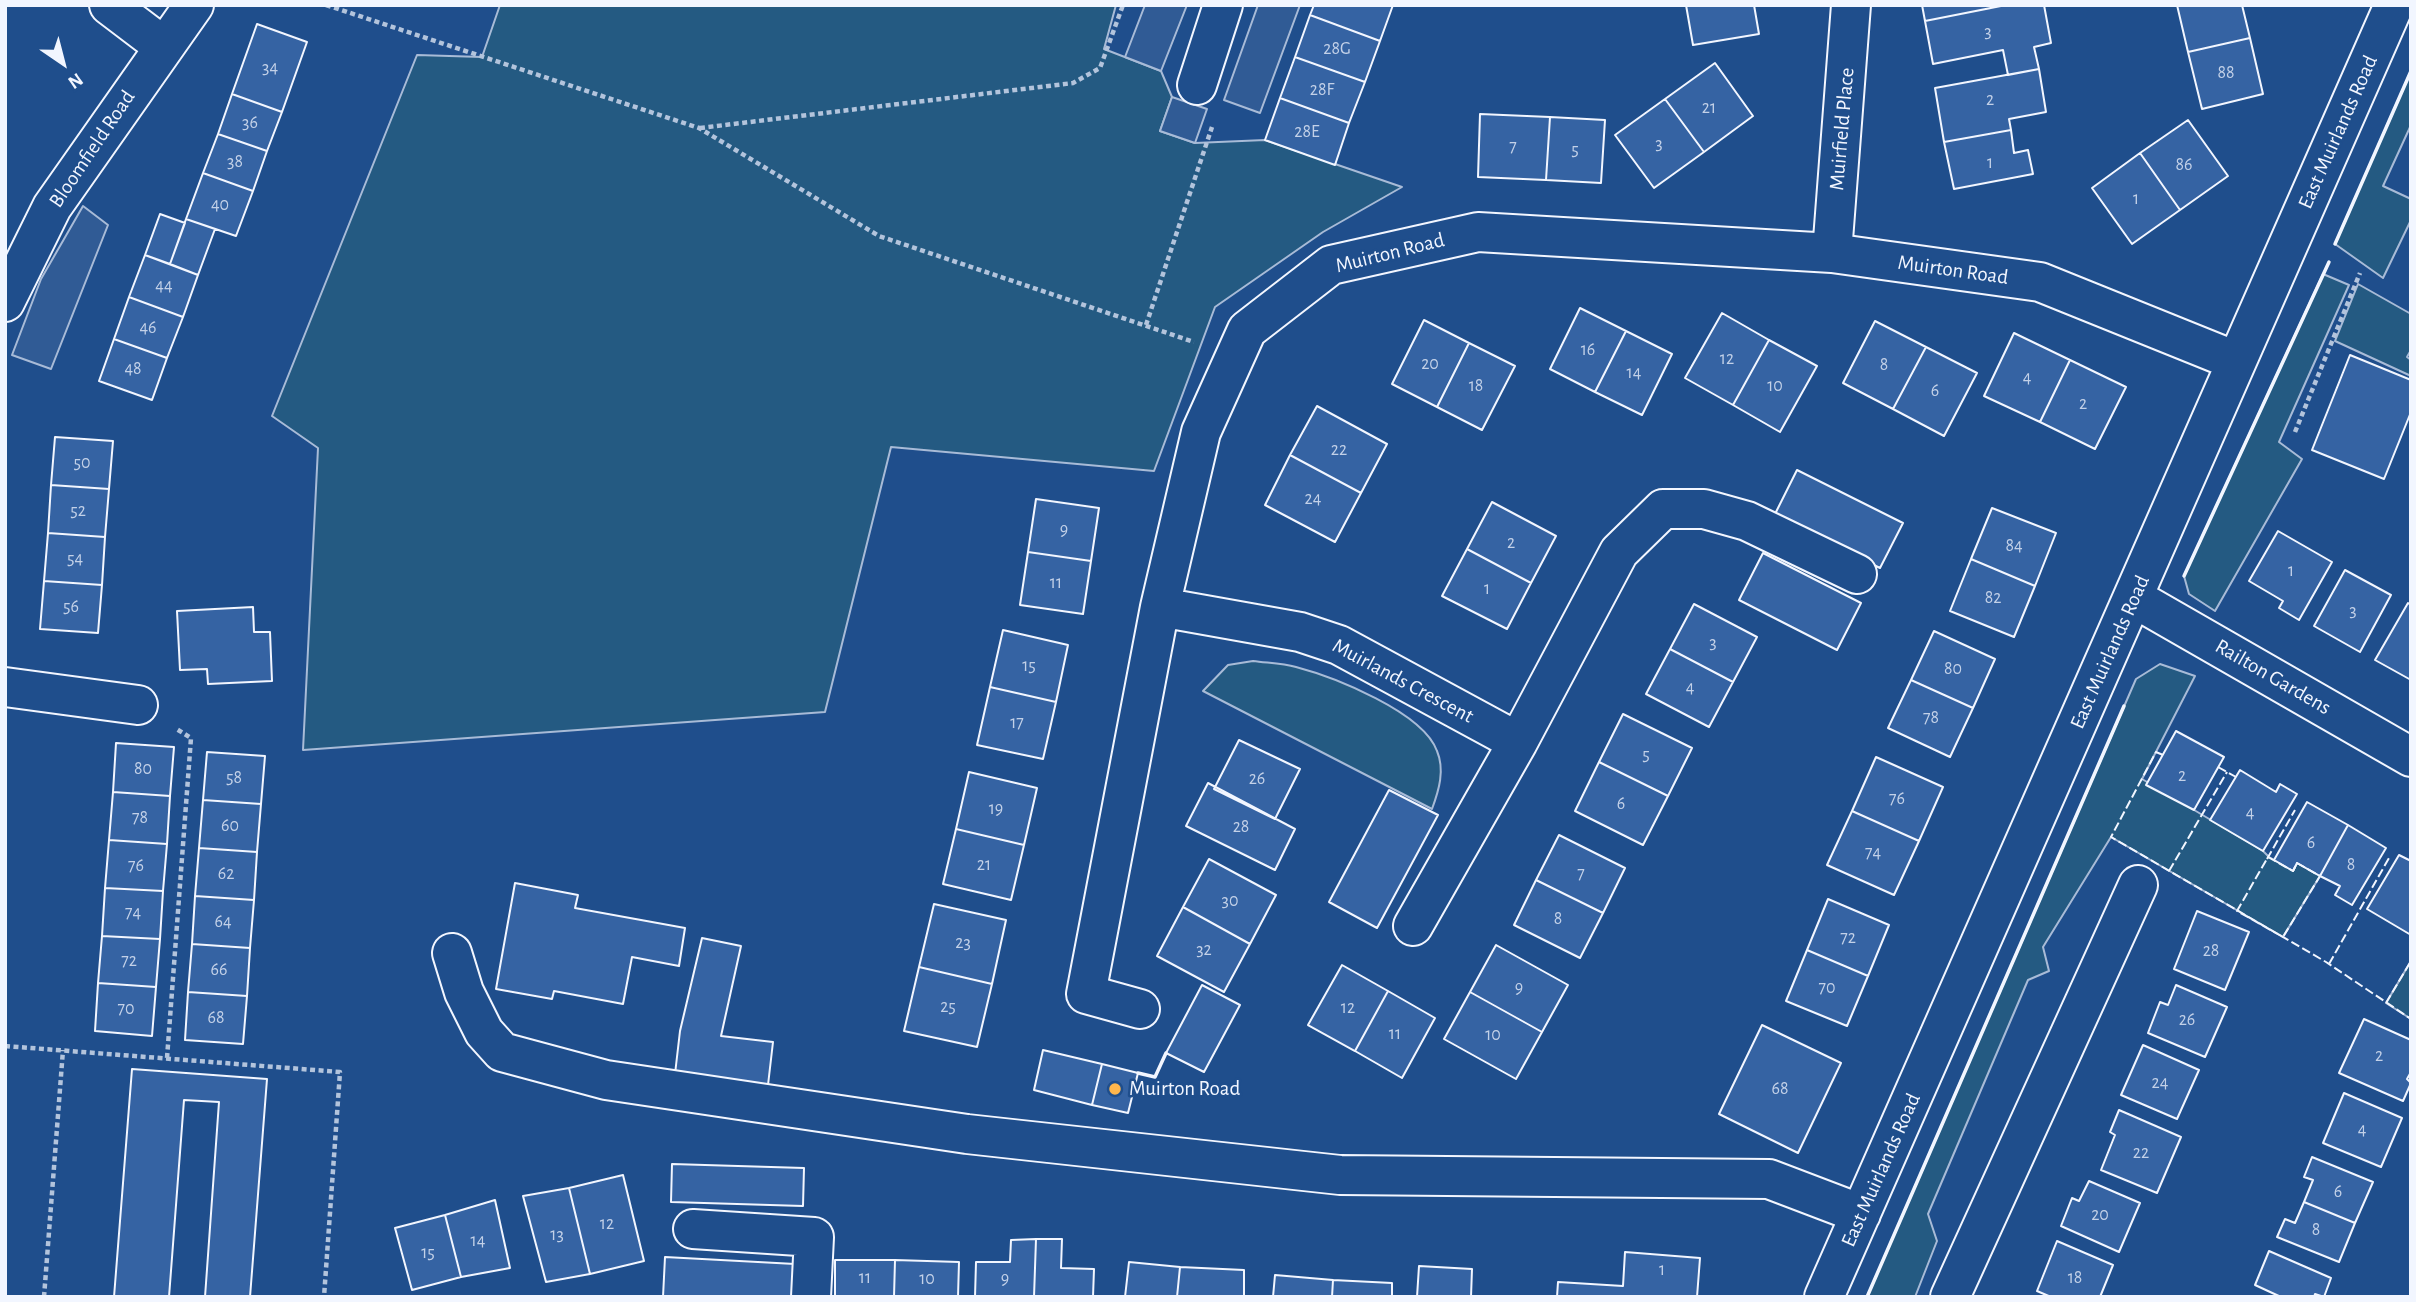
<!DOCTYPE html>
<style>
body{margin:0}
#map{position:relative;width:2416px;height:1302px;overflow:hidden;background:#1f4e8c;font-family:"Alegreya Sans",sans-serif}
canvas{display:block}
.frame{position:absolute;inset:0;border:7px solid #f2f6ff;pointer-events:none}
.north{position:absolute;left:28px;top:28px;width:70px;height:70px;-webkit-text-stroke:5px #1f4e8c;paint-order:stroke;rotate:145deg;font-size:19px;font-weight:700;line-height:28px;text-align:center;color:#f2f6ff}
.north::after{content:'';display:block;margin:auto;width:24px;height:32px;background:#f2f6ff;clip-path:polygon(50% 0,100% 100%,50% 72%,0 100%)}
</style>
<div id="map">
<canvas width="2416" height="1302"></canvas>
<div class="frame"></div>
<div class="north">N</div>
</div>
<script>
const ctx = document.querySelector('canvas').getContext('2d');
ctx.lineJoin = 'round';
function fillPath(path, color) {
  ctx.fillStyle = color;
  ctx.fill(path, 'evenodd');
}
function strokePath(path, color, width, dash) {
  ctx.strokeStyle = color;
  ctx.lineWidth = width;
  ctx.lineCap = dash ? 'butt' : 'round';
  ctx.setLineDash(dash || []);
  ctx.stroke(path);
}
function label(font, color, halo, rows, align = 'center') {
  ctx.font = font + ' "Alegreya Sans",sans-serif';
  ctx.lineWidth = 5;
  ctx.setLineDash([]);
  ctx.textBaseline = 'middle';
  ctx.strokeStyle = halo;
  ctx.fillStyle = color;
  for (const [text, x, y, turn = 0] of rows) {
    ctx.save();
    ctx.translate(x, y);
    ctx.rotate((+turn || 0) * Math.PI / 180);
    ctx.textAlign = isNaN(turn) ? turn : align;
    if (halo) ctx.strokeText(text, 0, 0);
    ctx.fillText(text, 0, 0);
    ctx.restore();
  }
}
const green = new Path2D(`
 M 500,5 L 1116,5 L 1104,49 L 1161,71 L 1172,97 L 1160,131 L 1195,143 L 1265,140 L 1402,187 L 1323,232 L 1215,307 L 1154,471 L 891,447 L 825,712 L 303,750 L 318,448 L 272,416 L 417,55 L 482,57 Z
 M 2411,71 L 2411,125 L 2383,186 L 2411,199 L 2411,220 L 2383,278 L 2335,244 Z
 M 2323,274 L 2349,285 L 2279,442 L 2302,459 L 2215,611 L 2189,594 L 2184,576 Z
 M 2358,284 L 2411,314 L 2411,350 L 2407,357 L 2411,360 L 2411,376 L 2335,341 Z
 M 1253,661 C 1267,663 1282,663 1296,667 C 1334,677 1423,712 1437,751 C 1445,770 1439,790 1432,809 L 1203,691 L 1228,665 Z
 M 2160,664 L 2195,676 L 2142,779 L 2263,851 L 2269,857 L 2293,871 L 2297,863 L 2320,876 L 2283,937 L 2111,837 L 2043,947 L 2049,971 L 2028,980 L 1928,1214 L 1937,1241 L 1915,1297 L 1867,1297 L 2136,679 Z
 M 2411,961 L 2411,1019 L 2386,1003 Z`);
fillPath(green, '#245a82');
strokePath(green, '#a8bbd7', 2);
const parking = new Path2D(`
 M 1145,5 L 1187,5 L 1161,71 L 1125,57 Z
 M 1258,5 L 1300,5 L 1260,113 L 1224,100 Z
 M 1172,97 L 1207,109 L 1195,143 L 1160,131 Z
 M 83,206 L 108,225 L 51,369 L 12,355 L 41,279 Z`);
fillPath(parking, '#305b95');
strokePath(parking, '#a8bbd7', 2);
const building = new Path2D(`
 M 1314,5 L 1393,5 L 1380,41 L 1310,15 Z
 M 1686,5 L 1754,5 L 1759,34 L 1693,45 Z
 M 1922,5 L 1990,5 L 1991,8 L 1925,21 Z
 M 2006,5 L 2044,5 L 2051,43 L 2034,47 L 2039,69 L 2008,75 L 2003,50 L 1933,64 L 1925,21 Z
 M 2177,5 L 2242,5 L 2250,38 L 2188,52 Z
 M 1310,15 L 1380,41 L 1365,82 L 1295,57 Z
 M 257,24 L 307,42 L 282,112 L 232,94 Z
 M 2250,38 L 2263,94 L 2202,109 L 2188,52 Z
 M 1295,57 L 1365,82 L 1349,123 L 1280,98 Z
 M 1715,63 L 1753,116 L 1704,152 L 1665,99 Z
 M 2039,69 L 2046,112 L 2009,119 L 2011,130 L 1944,142 L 1935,88 Z
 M 232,94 L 282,112 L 267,151 L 218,134 Z
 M 1280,98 L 1349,123 L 1335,165 L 1265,140 Z
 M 1665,99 L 1704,152 L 1654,188 L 1615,135 Z
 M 1480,114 L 1550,117 L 1546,180 L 1478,177 Z
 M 1550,117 L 1605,120 L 1601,183 L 1546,180 Z
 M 2188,120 L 2228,176 L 2180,210 L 2140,153 Z
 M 2011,130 L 2014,153 L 2028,150 L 2033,174 L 1954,189 L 1944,142 Z
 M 218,134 L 267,151 L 253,191 L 203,173 Z
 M 2140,153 L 2180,210 L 2132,244 L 2092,188 Z
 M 203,173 L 253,191 L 236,236 L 186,219 Z
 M 160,214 L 185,223 L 170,264 L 145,255 Z
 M 186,219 L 215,229 L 198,275 L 170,264 Z
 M 145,255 L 198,275 L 183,317 L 129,297 Z
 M 129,297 L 183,317 L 167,358 L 114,339 Z
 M 1580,308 L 1626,331 L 1595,392 L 1550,369 Z
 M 1722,313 L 1769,340 L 1733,405 L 1685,378 Z
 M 1424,320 L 1469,343 L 1437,407 L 1392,384 Z
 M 1875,321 L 1926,347 L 1893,409 L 1843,383 Z
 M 1626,331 L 1672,354 L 1642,415 L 1595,392 Z
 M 2014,333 L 2070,360 L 2040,422 L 1984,396 Z
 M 114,339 L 167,358 L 152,400 L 99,381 Z
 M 1769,340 L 1817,366 L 1780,432 L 1733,405 Z
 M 1469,343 L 1515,366 L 1482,430 L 1437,407 Z
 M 1926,347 L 1977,373 L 1944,436 L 1893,409 Z
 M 2350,355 L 2411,380 L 2411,412 L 2384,479 L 2312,450 Z
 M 2070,360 L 2126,387 L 2095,449 L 2040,422 Z
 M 1317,406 L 1387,444 L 1361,493 L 1290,455 Z
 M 55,437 L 113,441 L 109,489 L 51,485 Z
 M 1290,455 L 1361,493 L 1335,542 L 1265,505 Z
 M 1797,470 L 1903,523 L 1880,568 L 1774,516 Z
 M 51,485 L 109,489 L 105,537 L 48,533 Z
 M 1036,499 L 1099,508 L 1091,561 L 1028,552 Z
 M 1492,502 L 1556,536 L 1531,583 L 1467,549 Z
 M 1992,508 L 2056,533 L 2035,586 L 1971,559 Z
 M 2278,531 L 2332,562 L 2299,620 L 2279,608 L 2283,601 L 2249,581 Z
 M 48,533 L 105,537 L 102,585 L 44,581 Z
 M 1467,549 L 1531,583 L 1507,629 L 1442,596 Z
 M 1028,552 L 1091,561 L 1083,614 L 1020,605 Z
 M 1763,553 L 1861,603 L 1837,650 L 1739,600 Z
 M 1971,559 L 2035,586 L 2014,637 L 1950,611 Z
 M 2345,570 L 2391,595 L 2360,652 L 2314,626 Z
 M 44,581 L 102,585 L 98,633 L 40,629 Z
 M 2408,603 L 2411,605 L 2411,680 L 2375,660 Z
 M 1694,604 L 1757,637 L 1733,682 L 1670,649 Z
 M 253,607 L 254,632 L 270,632 L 272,681 L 208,684 L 207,669 L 180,670 L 177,611 Z
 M 1003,630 L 1068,645 L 1056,702 L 990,687 Z
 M 1934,631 L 1995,659 L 1973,708 L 1911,680 Z
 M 1670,649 L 1733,682 L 1709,727 L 1646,694 Z
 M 1911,680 L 1973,708 L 1950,757 L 1888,728 Z
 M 990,687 L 1056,702 L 1043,759 L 977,745 Z
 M 1623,714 L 1692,748 L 1668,796 L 1599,762 Z
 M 2176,731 L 2224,757 L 2194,810 L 2146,785 Z
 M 1239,740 L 1300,769 L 1275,819 L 1214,789 Z
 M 116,743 L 174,747 L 170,796 L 113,792 Z
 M 207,752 L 265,756 L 261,804 L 203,800 Z
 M 1876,757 L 1943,787 L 1919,841 L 1852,811 Z
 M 1599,762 L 1668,796 L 1643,845 L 1575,811 Z
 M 2240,770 L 2276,792 L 2280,784 L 2297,794 L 2263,851 L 2210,820 Z
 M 969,772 L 1037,788 L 1024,845 L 956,829 Z
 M 1208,783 L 1295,829 L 1275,870 L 1186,826 Z
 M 1389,790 L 1438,815 L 1377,928 L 1329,902 Z
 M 113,792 L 170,796 L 167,844 L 109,840 Z
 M 203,800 L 261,804 L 257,852 L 199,848 Z
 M 2307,802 L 2348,825 L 2320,876 L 2297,863 L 2293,871 L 2274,860 Z
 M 1852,811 L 1919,841 L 1894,895 L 1827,865 Z
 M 2348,825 L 2386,848 L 2352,905 L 2335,895 L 2340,886 L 2320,876 Z
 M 956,829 L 1024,845 L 1011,900 L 943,884 Z
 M 1559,835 L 1625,868 L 1603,913 L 1536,880 Z
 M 109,840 L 167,844 L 163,891 L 105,888 Z
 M 199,848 L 257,852 L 254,900 L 195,896 Z
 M 2399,855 L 2411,861 L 2411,935 L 2367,909 Z
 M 1209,859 L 1276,895 L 1250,944 L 1183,907 Z
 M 1536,880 L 1603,913 L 1580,958 L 1514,925 Z
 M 515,883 L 578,895 L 575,908 L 685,928 L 679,966 L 632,957 L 623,1004 L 554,991 L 552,999 L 496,989 Z
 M 105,888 L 163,891 L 160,939 L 102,936 Z
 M 195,896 L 254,900 L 250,948 L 192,944 Z
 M 1828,899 L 1889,925 L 1868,976 L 1807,950 Z
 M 934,904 L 1006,920 L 992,984 L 919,967 Z
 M 1183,907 L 1250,944 L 1224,992 L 1157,956 Z
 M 2197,911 L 2249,932 L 2225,990 L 2174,969 Z
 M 102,936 L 160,939 L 156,987 L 98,983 Z
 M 702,938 L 741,946 L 721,1036 L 773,1042 L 768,1085 L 675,1074 L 680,1031 Z
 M 192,944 L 250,948 L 247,996 L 188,992 Z
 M 1496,945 L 1568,985 L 1542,1032 L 1470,992 Z
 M 1807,950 L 1868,976 L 1847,1026 L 1786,1001 Z
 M 1342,965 L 1388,991 L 1355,1051 L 1308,1025 Z
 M 919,967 L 992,984 L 977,1047 L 904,1031 Z
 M 98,983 L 156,987 L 152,1036 L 95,1031 Z
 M 1202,985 L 1240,1005 L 1204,1072 L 1166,1053 Z
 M 2176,985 L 2227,1007 L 2205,1057 L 2148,1033 L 2160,1002 L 2168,1005 Z
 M 1388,991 L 1435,1018 L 1402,1078 L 1355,1051 Z
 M 188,992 L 247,996 L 243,1044 L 185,1040 Z
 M 1470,992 L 1542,1032 L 1516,1079 L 1444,1039 Z
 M 2364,1019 L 2411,1040 L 2411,1072 L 2407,1079 L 2411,1083 L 2403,1101 L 2339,1073 Z
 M 1762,1025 L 1841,1063 L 1798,1153 L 1719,1114 Z
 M 2143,1045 L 2199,1070 L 2177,1119 L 2121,1095 Z
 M 1043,1050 L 1102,1064 L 1092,1105 L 1034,1090 Z
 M 1102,1064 L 1138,1073 L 1128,1113 L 1092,1105 Z
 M 132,1069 L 267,1079 L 250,1297 L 205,1297 L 219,1102 L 184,1100 L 169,1297 L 114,1297 Z
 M 2344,1093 L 2402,1118 L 2381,1167 L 2323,1143 Z
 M 2119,1110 L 2181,1137 L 2157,1193 L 2101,1170 L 2115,1135 L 2110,1132 Z
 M 2312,1157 L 2373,1182 L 2355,1223 L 2304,1202 L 2313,1180 L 2304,1177 Z
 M 672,1164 L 804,1168 L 803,1206 L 671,1202 Z
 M 623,1175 L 644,1261 L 590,1274 L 569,1188 Z
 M 2089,1181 L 2140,1203 L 2119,1252 L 2061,1226 L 2072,1198 L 2079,1201 Z
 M 569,1188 L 590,1274 L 546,1282 L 523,1196 Z
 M 495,1200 L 510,1268 L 461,1277 L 445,1215 Z
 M 2304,1202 L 2355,1223 L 2339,1262 L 2277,1237 L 2285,1219 L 2295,1223 Z
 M 445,1215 L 461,1277 L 412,1290 L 395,1228 Z
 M 1036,1239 L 1062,1239 L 1061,1268 L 1094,1269 L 1093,1297 L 1034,1297 Z
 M 1036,1239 L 1034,1297 L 975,1297 L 976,1262 L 1010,1262 L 1011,1240 Z
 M 2057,1241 L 2113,1265 L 2100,1297 L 2051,1297 L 2037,1291 Z
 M 2269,1251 L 2331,1278 L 2324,1297 L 2315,1294 L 2314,1297 L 2281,1297 L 2255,1285 Z
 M 1625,1252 L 1700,1258 L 1697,1297 L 1557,1297 L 1558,1282 L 1623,1286 Z
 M 665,1257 L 795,1264 L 794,1297 L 663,1297 Z
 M 835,1260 L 895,1260 L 894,1297 L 835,1297 Z
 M 895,1260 L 959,1262 L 958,1297 L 894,1297 Z
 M 1129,1262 L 1180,1267 L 1177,1297 L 1125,1297 Z
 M 1419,1266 L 1472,1269 L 1471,1297 L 1417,1297 Z
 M 1180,1267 L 1244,1270 L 1244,1297 L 1177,1297 Z
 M 1275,1275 L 1333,1280 L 1332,1297 L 1273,1297 Z
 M 1333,1280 L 1392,1283 L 1392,1297 L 1332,1297 Z`);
fillPath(building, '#3563a3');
strokePath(building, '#f2f6ff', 2);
const minor = new Path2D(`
 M 109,5 L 163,46
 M 1197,85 L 1223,5
 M 1832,253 L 1851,5
 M 5,302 L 52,207 L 194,5
 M 2134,598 L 2411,757
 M 1160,607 L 1300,632 L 1339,645 L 1518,742
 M 5,687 L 138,705
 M 1413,926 L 1518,742 L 1619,552 L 1663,509 L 1704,509 L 1747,521 L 1857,574
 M 452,953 L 464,992 L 484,1032 L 502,1052 L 606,1080 L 967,1134 L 1340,1175 L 1769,1179 L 1861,1214
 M 1140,1009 L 1086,994 L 1160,607 L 1201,432 L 1247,330 L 1331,265 L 1478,232 L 1832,253 L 2040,282 L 2236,361
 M 693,1229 L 814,1237 L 811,1297
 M 1824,1297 L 2394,5
 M 1950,1297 L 2138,885`);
strokePath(minor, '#f2f6ff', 42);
strokePath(new Path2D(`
 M 326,5 L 699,128 L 879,236 L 1194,342
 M 700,128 L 1073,83 L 1100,68 L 1123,5
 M 1146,325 L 1212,127
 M 2295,432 L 2360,273
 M 5,1046 L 340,1072 L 324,1297
 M 167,1058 L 191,738 L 175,728
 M 44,1297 L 63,1050`), '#b3c4dc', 4.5, [5, 3.5]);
strokePath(minor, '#1f4e8c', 38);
strokePath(new Path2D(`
 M 2163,755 L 2156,752 L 2111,837 L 2326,962 L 2411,1019
 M 2218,767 L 2236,777
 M 2268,857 L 2293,871 L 2297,863 L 2320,876 L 2283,937 L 2237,911 Z
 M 2267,859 L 2295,810
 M 2169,871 L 2227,772
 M 2329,964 L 2389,858
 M 2386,1003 L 2411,961`), '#f2f6ff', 2, [9, 3.5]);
strokePath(new Path2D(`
 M 2335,244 L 2411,71
 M 2184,576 L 2329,262
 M 1138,1073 L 1155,1077 L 1166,1053
 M 1867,1297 L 2124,706`), '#f2f6ff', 3.5);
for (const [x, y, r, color] of [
 [1115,1089,7,"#ffb74d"]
]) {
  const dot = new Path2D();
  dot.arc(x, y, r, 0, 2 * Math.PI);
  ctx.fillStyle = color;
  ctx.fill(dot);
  strokePath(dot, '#1f4e8c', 2.5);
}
label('18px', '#c3d1e8', null, [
 ["3",1988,32],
 ["28G",1337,49],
 ["34",270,68],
 ["88",2226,73],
 ["28F",1322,90],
 ["2",1990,100],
 ["21",1709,108],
 ["36",250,123],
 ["28E",1307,132],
 ["3",1659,144],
 ["7",1513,147],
 ["5",1575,150],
 ["38",235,162],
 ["1",1990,163],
 ["86",2184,165],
 ["1",2136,199],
 ["40",220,205],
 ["44",164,286],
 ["46",148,328],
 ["16",1588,350],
 ["12",1727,359],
 ["20",1430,364],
 ["8",1884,365],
 ["48",133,369],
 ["14",1634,373],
 ["4",2027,378],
 ["18",1476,386],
 ["10",1775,386],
 ["6",1935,391],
 ["2",2083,404],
 ["22",1339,450],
 ["50",82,463],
 ["24",1313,499],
 ["52",78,511],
 ["9",1064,530],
 ["2",1511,543],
 ["84",2014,546],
 ["54",75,559],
 ["1",2291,571],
 ["11",1056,583],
 ["1",1487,589],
 ["82",1993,598],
 ["56",71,607],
 ["3",2353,611],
 ["3",1713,643],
 ["15",1029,666],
 ["80",1953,669],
 ["4",1690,688],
 ["78",1931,718],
 ["17",1017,723],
 ["5",1646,755],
 ["80",143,769],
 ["2",2182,776],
 ["58",234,778],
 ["26",1257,779],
 ["76",1897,799],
 ["6",1621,804],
 ["19",996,809],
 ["4",2250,813],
 ["78",140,818],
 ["60",230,826],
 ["28",1241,827],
 ["6",2311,843],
 ["74",1873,853],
 ["21",984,865],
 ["8",2351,865],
 ["76",136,866],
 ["62",226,874],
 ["7",1581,874],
 ["30",1230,901],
 ["74",133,913],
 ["8",1558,919],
 ["64",223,922],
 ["72",1848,938],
 ["23",963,943],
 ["32",1204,950],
 ["28",2211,951],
 ["72",129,961],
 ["66",219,970],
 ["9",1519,988],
 ["70",1827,988],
 ["25",948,1007],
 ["12",1348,1008],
 ["70",126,1009],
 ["68",216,1018],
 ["26",2187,1020],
 ["11",1395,1034],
 ["10",1493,1035],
 ["2",2379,1056],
 ["24",2160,1083],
 ["68",1780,1089],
 ["4",2362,1130],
 ["22",2141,1153],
 ["6",2338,1192],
 ["20",2100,1215],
 ["12",607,1224],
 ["8",2316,1230],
 ["13",557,1235],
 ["14",478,1241],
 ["15",428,1253],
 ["1",1662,1270],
 ["11",865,1278],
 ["18",2075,1278],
 ["10",927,1279],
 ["9",1005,1279]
]);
label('21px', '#f2f6ff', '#1f4e8c', [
 ["Muirfield Place",1842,129,-85],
 ["East Muirlands Road",2338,132,-66],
 ["Bloomfield Road",92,149,-56],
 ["Muirton Road",1390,253,-14],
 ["Muirton Road",1953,270,8],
 ["East Muirlands Road",2110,652,-66],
 ["Railton Gardens",2273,677,30],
 ["Muirlands Crescent",1403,681,28],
 ["East Muirlands Road",1881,1170,-66]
]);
label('21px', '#f2f6ff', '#1f4e8c', [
 ["Muirton Road",1129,1089]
], 'left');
</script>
